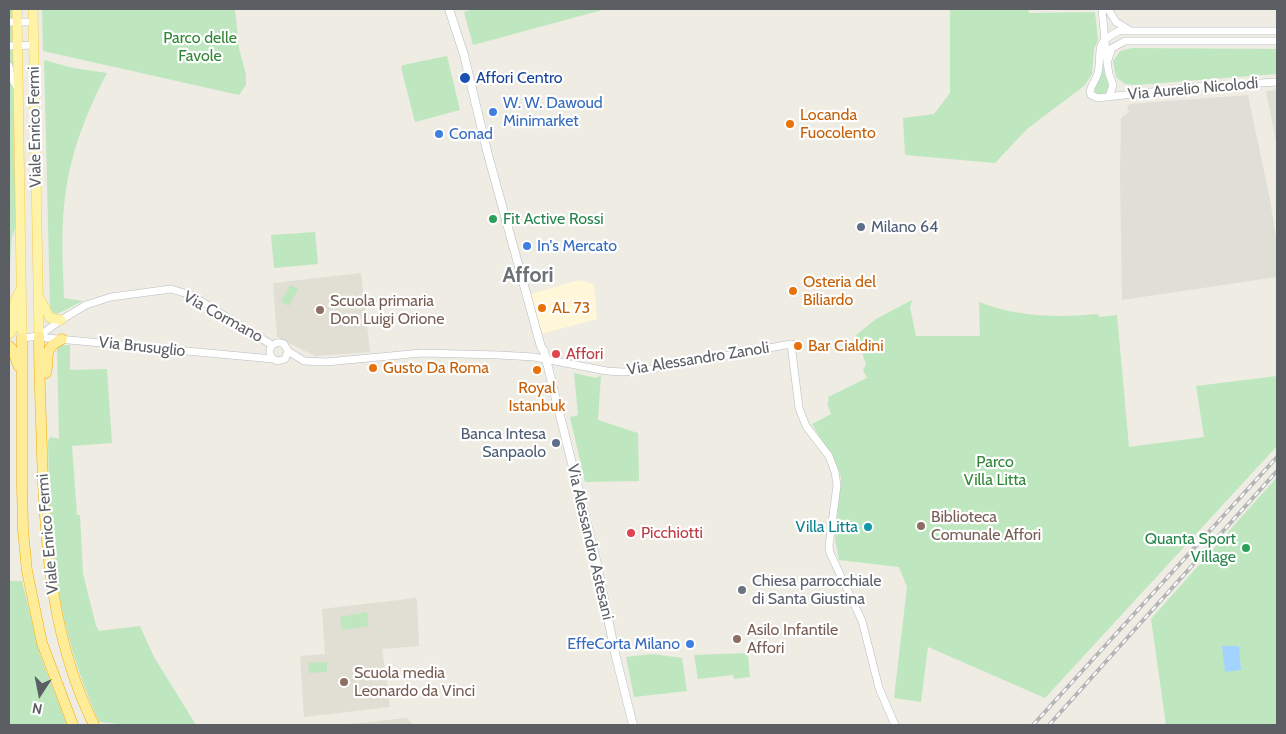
<!DOCTYPE html>
<style>
body{margin:0}
#map{position:relative;width:1286px;height:734px;overflow:hidden;background:#eeece3;font-family:Cabin,sans-serif}
canvas{display:block}
.frame{position:absolute;inset:0;border:10px solid #5b5f64;pointer-events:none}
.north{position:absolute;left:15px;top:669px;width:50px;height:50px;-webkit-text-stroke:4px #fff;paint-order:stroke;rotate:191deg;font-size:14px;font-weight:700;line-height:20px;text-align:center;color:#5b5f64}
.north::after{content:'';display:block;margin:auto;width:18px;height:22px;background:#5b5f64;clip-path:polygon(50% 0,100% 100%,50% 72%,0 100%)}
</style>
<div id="map">
<canvas width="1286" height="734"></canvas>
<div class="frame"></div>
<div class="north">N</div>
</div>
<script>
const ctx = document.querySelector('canvas').getContext('2d');
ctx.lineJoin = 'round';
function fillPath(path, color) {
  ctx.fillStyle = color;
  ctx.fill(path, 'evenodd');
}
function strokePath(path, color, width, dash) {
  ctx.strokeStyle = color;
  ctx.lineWidth = width;
  ctx.lineCap = dash ? 'butt' : 'round';
  ctx.setLineDash(dash || []);
  ctx.stroke(path);
}
function label(font, color, halo, rows, align = 'center') {
  ctx.font = font + ' Cabin,sans-serif';
  ctx.lineWidth = 4.5;
  ctx.setLineDash([]);
  ctx.textBaseline = 'middle';
  ctx.strokeStyle = halo;
  ctx.fillStyle = color;
  for (const [text, x, y, turn = 0] of rows) {
    ctx.save();
    ctx.translate(x, y);
    ctx.rotate((+turn || 0) * Math.PI / 180);
    ctx.textAlign = isNaN(turn) ? turn : align;
    if (halo) ctx.strokeText(text, 0, 0);
    ctx.fillText(text, 0, 0);
    ctx.restore();
  }
}
fillPath(new Path2D(`
 M 579,280 L 594,284 L 597,319 L 538,335 L 527,295 Z`), '#fff7d7');
fillPath(new Path2D(`
 M 1277,90 L 1277,146 L 1266,91 Z
 M 1248,95 L 1270,200 L 1277,244 L 1277,277 L 1122,300 L 1120,175 L 1121,118 L 1129,112 L 1127,106 L 1130,104 Z`), '#dfded7');
fillPath(new Path2D(`
 M 361,273 L 370,352 L 315,356 L 277,337 L 273,283 Z
 M 416,598 L 417,600 L 419,646 L 382,649 L 390,707 L 304,717 L 300,656 L 325,654 L 322,609 Z
 M 407,718 L 413,725 L 339,725 L 379,721 Z`), '#e1ded3');
fillPath(new Path2D(`
 M 9,9 L 12,9 L 16,226 L 12,236 L 9,280 Z
 M 42,9 L 235,9 L 239,48 L 246,75 L 246,85 L 239,95 L 43,51 Z
 M 475,9 L 606,9 L 473,45 L 464,12 Z
 M 950,9 L 1028,9 L 1029,13 L 1095,12 L 1098,40 L 1094,49 L 1092,74 L 1084,86 L 1027,129 L 995,163 L 905,155 L 903,118 L 934,114 L 950,93 Z
 M 1132,48 L 1277,49 L 1277,74 L 1136,85 L 1125,84 L 1116,77 L 1113,61 L 1120,51 Z
 M 447,56 L 460,110 L 415,122 L 401,67 L 403,65 Z
 M 1102,58 C 1103,62 1103,67 1104,71 C 1106,81 1113,87 1105,95 L 1096,93 L 1094,88 Z
 M 44,60 L 73,68 L 107,73 C 85,115 68,159 64,207 C 61,237 63,268 64,298 L 83,301 L 57,314 L 52,312 L 50,308 Z
 M 315,232 L 318,264 L 274,268 L 271,235 Z
 M 290,285 L 298,289 L 289,306 L 281,302 Z
 M 912,300 L 910,307 L 916,336 L 980,336 L 979,302 C 1017,317 1057,318 1097,314 L 1100,317 L 1117,315 L 1129,447 L 1204,437 L 1196,386 L 1277,376 L 1277,446 L 1045,698 L 928,647 L 921,702 L 894,698 L 907,587 L 899,567 L 839,560 L 835,539 L 841,478 L 838,468 L 812,424 L 831,414 L 827,403 L 829,401 L 828,397 L 867,378 L 863,370 L 866,364 L 856,335 L 876,319 Z
 M 62,345 L 70,345 L 70,370 L 107,369 L 112,443 L 72,446 L 77,515 L 80,515 L 83,574 L 96,626 L 99,631 L 140,626 L 154,657 L 196,725 L 129,725 L 99,722 C 78,675 63,626 56,575 C 49,531 49,486 48,441 L 50,437 L 59,439 L 57,349 Z
 M 574,373 L 596,378 L 601,375 L 598,420 L 638,433 L 639,481 L 585,482 L 570,417 L 578,415 Z
 M 1277,477 L 1277,725 L 1166,725 L 1151,619 Z
 M 9,485 L 9,581 L 22,581 L 40,655 L 67,725 L 9,725 Z
 M 367,612 L 369,626 L 342,630 L 340,617 Z
 M 746,653 L 748,656 L 750,677 L 734,679 L 733,675 L 698,679 L 694,655 Z
 M 652,654 L 682,658 L 687,691 L 634,697 L 626,657 Z
 M 327,662 L 327,672 L 309,673 L 308,663 Z`), '#bee7bf');
fillPath(new Path2D(`
 M 1222,646 L 1239,646 L 1241,670 L 1225,672 Z`), '#a2d4ff');
const tertiary = new Path2D(`
 M 1102,9 L 1107,63 L 1109,74 L 1113,85 L 1109,96
 M 1108,9 L 1116,22 L 1129,30
 M 9,22 L 34,22
 M 1277,31 L 1119,31 C 1092,44 1103,50 1098,73 C 1096,80 1091,85 1090,92 L 1091,95 L 1098,98 L 1195,87 L 1277,82
 M 9,46 L 34,45
 M 1107,63 L 1112,48 L 1125,41 L 1277,41
 M 9,66 L 11,77 L 18,89
 M 39,336 L 61,320 L 86,305 L 111,297 L 171,289 L 191,295 L 272,345
 M 22,338 L 39,336 L 47,338 L 273,359 L 278,361 L 285,359 L 288,351
 M 273,359 C 265,350 273,339 284,344 L 288,351 L 304,361 L 326,362 L 422,353 L 499,355 L 534,357 L 607,371 L 623,372 L 646,370 L 791,344 L 799,408 L 806,426 L 829,456 L 835,472 L 837,485 L 829,546 L 830,553 L 862,621 L 879,688 L 895,725`);
const secondary = new Path2D(`
 M 449,9 L 464,55 L 487,151 L 541,347 L 544,351 L 597,564 L 615,653 L 633,725`);
const primary = new Path2D(`
 M 17,9 L 22,338
 M 33,9 L 39,336
 M 40,299 L 50,318 L 61,320
 M 9,334 C 19,325 12,314 15,302 C 15,299 18,294 20,291`);
const trunk = new Path2D(`
 M 39,336 C 39,375 41,415 42,454 C 45,547 52,641 94,725
 M 22,338 L 22,486 L 23,530 L 27,571 L 42,643 L 73,725
 M 9,346 L 12,349 L 19,367
 M 46,373 C 50,356 42,349 62,339`);
strokePath(tertiary, '#b8bbc0', 8);
strokePath(secondary, '#b8bcc2', 9);
strokePath(primary, '#f8cd52', 10);
strokePath(trunk, '#f1ab00', 11);
strokePath(tertiary, '#fff', 7);
strokePath(secondary, '#fff', 8);
strokePath(primary, '#fff3a7', 9);
strokePath(trunk, '#ffec98', 10);
const rail = new Path2D(`
 M 1033,725 L 1277,457
 M 1049,725 L 1277,471`);
strokePath(rail, '#b4b5b5', 4);
strokePath(rail, '#fff', 2, [5.5]);
for (const [x, y, r, color] of [
 [465,78,6,"#1a4fb4"],
 [493,112,5,"#3f7fe0"],
 [790,124,5,"#e8710a"],
 [439,134,5,"#3f7fe0"],
 [493,219,5,"#2e9e5b"],
 [861,227,5,"#5c6f8a"],
 [527,246,5,"#3f7fe0"],
 [793,291,5,"#e8710a"],
 [542,308,5,"#e8710a"],
 [320,310,5,"#8d6e63"],
 [798,346,5,"#e8710a"],
 [556,354,5,"#e0444e"],
 [373,368,5,"#e8710a"],
 [537,370,5,"#e8710a"],
 [556,443,5,"#5c6f8a"],
 [921,526,5,"#8d6e63"],
 [868,527,5,"#0f9aa8"],
 [631,533,5,"#e0444e"],
 [1246,548,5,"#2e9e5b"],
 [742,590,5,"#6b7280"],
 [737,639,5,"#8d6e63"],
 [690,644,5,"#3f7fe0"],
 [344,682,5,"#8d6e63"]
]) {
  const dot = new Path2D();
  dot.arc(x, y, r, 0, 2 * Math.PI);
  ctx.fillStyle = color;
  ctx.fill(dot);
  strokePath(dot, '#fff', 2);
}
label('16px', '#308636', '#fff', [
 ["Parco delle",200,38],
 ["Favole",200,56],
 ["Parco",995,462],
 ["Villa Litta",995,480]
]);
label('16px', '#164399', '#fff', [
 ["Affori Centro",476,78]
], 'left');
label('16px', '#5b5f64', '#fff', [
 ["Via Aurelio Nicolodi",1193,89,-5],
 ["Viale Enrico Fermi",35,127,-91],
 ["Via Cormano",223,317,29],
 ["Via Brusuglio",142,347,6],
 ["Via Alessandro Zanoli",698,359,-9],
 ["Viale Enrico Fermi",48,534,-95],
 ["Via Alessandro Astesani",590,542,77]
]);
label('16px', '#366cbe', '#fff', [
 ["W. W. Dawoud",503,103],
 ["Minimarket",503,121],
 ["Conad",449,134],
 ["In's Mercato",537,246],
 ["EffeCorta Milano",680,644,"right"]
], 'left');
label('16px', '#c56008', '#fff', [
 ["Locanda",800,115],
 ["Fuocolento",800,133],
 ["Osteria del",803,282],
 ["Biliardo",803,300],
 ["AL 73",552,308],
 ["Bar Cialdini",808,346],
 ["Gusto Da Roma",383,368],
 ["Royal",537,388,"center"],
 ["Istanbuk",537,406,"center"]
], 'left');
label('16px', '#27864d', '#fff', [
 ["Fit Active Rossi",503,219],
 ["Quanta Sport",1236,539,"right"],
 ["Village",1236,557,"right"]
], 'left');
label('16px', '#4e5e75', '#fff', [
 ["Milano 64",871,227],
 ["Banca Intesa",546,434,"right"],
 ["Sanpaolo",546,452,"right"]
], 'left');
label('16px', '#785e54', '#fff', [
 ["Scuola primaria",330,301],
 ["Don Luigi Orione",330,319],
 ["Biblioteca",931,517],
 ["Comunale Affori",931,535],
 ["Asilo Infantile",747,630],
 ["Affori",747,648],
 ["Scuola media",354,673],
 ["Leonardo da Vinci",354,691]
], 'left');
label('16px', '#be3a42', '#fff', [
 ["Affori",566,354],
 ["Picchiotti",641,533]
], 'left');
label('16px', '#0d838f', '#fff', [
 ["Villa Litta",858,527]
], 'right');
label('16px', '#5b616d', '#fff', [
 ["Chiesa parrocchiale",752,581],
 ["di Santa Giustina",752,599]
], 'left');
label('bold 21px', '#6c7176', '#fff', [
 ["Affori",528,276]
]);
</script>
